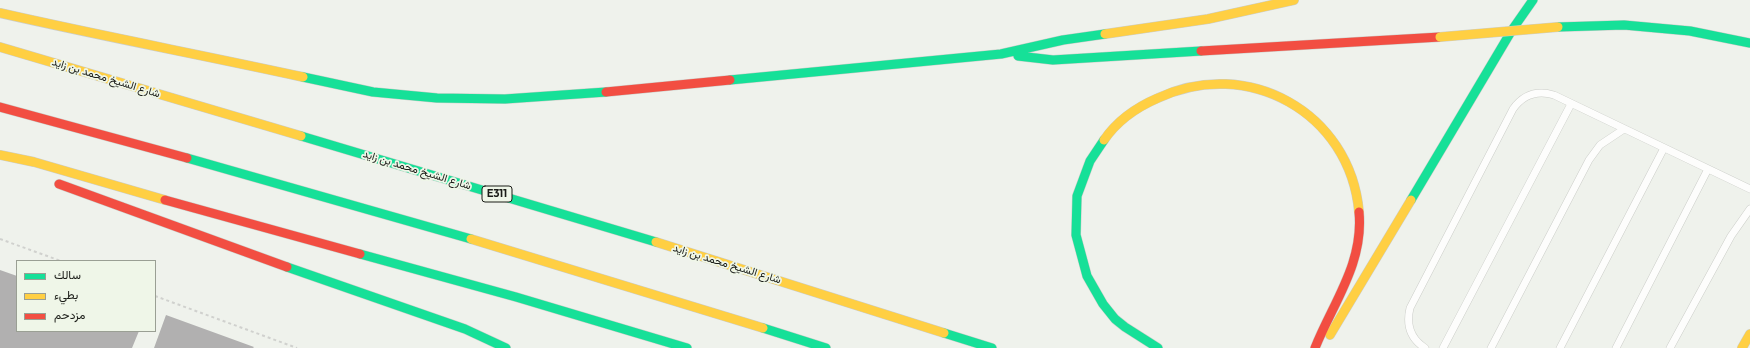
<!DOCTYPE html>
<meta charset="utf-8">
<style>
body{margin:0}
#map{position:relative;width:1750px;height:348px;overflow:hidden;background:#eff2ec;font-family:Montserrat,Vazirmatn,sans-serif}
canvas{display:block}
.legend{position:absolute;left:16px;top:260px;width:140px;height:72px;box-sizing:border-box;background:#eff6e8;border:1px solid #9a9f94;margin:0;padding:5px 7px;list-style:none;font-size:12px;color:#1a1c17}
.legend li{display:flex;align-items:center;gap:8px;height:20px}
.legend b{width:20px;border:1px solid #9a9f94}
</style>
<div id="map">
<canvas width="1750" height="348"></canvas>
<ul class="legend">
<li><b style="height:5px;background:#16e098"></b>سالك</li>
<li><b style="height:5px;background:#ffcf43"></b>بطيء</li>
<li><b style="height:5px;background:#f24e42"></b>مزدحم</li>
</ul>
</div>
<script>
const ctx = document.querySelector('canvas').getContext('2d');
ctx.lineJoin = 'round';
function fillPath(path, color) {
  ctx.fillStyle = color;
  ctx.fill(path, 'evenodd');
}
function strokePath(path, color, width, dash) {
  ctx.strokeStyle = color;
  ctx.lineWidth = width;
  ctx.lineCap = dash ? 'butt' : 'round';
  ctx.setLineDash(dash || []);
  ctx.stroke(path);
}
function label(font, color, halo, rows, align = 'center') {
  ctx.font = font + ' Montserrat,Vazirmatn,sans-serif';
  ctx.lineWidth = 3.5;
  ctx.setLineDash([]);
  ctx.textBaseline = 'middle';
  ctx.strokeStyle = halo;
  ctx.fillStyle = color;
  for (const [text, x, y, turn = 0] of rows) {
    ctx.save();
    ctx.translate(x, y);
    ctx.rotate((+turn || 0) * Math.PI / 180);
    ctx.textAlign = isNaN(turn) ? turn : align;
    if (halo) ctx.strokeText(text, 0, 0);
    ctx.fillText(text, 0, 0);
    ctx.restore();
  }
}
fillPath(new Path2D(`
 M 0,270 L 17,276 L 17,331 L 139,331 L 132,348 L 0,348 Z
 M 166,315 L 254,347 L 253,348 L 154,348 Z`), '#b1b0b0');
const lane = new Path2D(`
 M 1425,348 C 1411,339 1406,325 1410,308 L 1513,109 C 1523,95 1537,90 1554,95 L 1750,189
 M 1443,348 L 1571,104
 M 1491,348 L 1589,160 L 1600,145 L 1624,129
 M 1560,348 L 1664,148
 M 1616,348 L 1708,169
 M 1670,348 L 1731,236 L 1750,209`);
const fast = new Path2D(`
 M 1558,27 L 1624,25 L 1690,31 L 1750,43
 M 1018,56 L 1053,60 L 1201,51
 M 303,77 L 373,92 L 437,98 L 505,99 L 606,92
 M 730,80 L 1001,54 L 1063,40 L 1105,34
 M 301,136 L 656,242
 M 1104,140 L 1090,161 L 1077,196 L 1076,235 L 1087,276 L 1103,304 L 1115,319 L 1125,327 L 1158,348
 M 187,158 L 471,239
 M 1411,200 L 1512,30 L 1533,0
 M 360,254 L 516,297 L 687,348
 M 287,267 L 465,329 L 506,348
 M 763,328 L 826,348
 M 944,333 L 992,348`);
const slow = new Path2D(`
 M 0,13 C 101,36 202,55 303,77
 M 1105,34 L 1208,19 L 1294,0
 M 0,47 L 301,136
 M 1104,140 C 1117,121 1137,107 1158,98 C 1247,56 1350,112 1359,212
 M 0,155 L 34,162 L 165,200
 M 471,239 L 763,328
 M 656,242 L 944,333
 M 1330,335 L 1411,200
 M 1742,348 L 1750,334`);
const jam = new Path2D(`
 M 1201,51 L 1440,37
 M 606,92 L 730,80
 M 0,107 L 187,158
 M 59,184 L 287,267
 M 165,200 L 360,254
 M 1315,348 C 1333,303 1364,263 1359,212`);
strokePath(lane, '#cbcdc8', 8);
strokePath(fast, '#cbcdc8', 10);
strokePath(slow, '#cbcdc8', 10);
strokePath(jam, '#cbcdc8', 10);
strokePath(new Path2D(`
 M 0,239 L 61,261
 M 155,296 L 297,348`), '#d0d1ce', 2, [3, 3]);
strokePath(lane, '#fdfdfc', 7);
strokePath(fast, '#16e098', 9);
strokePath(slow, '#ffcf43', 9);
strokePath(jam, '#f24e42', 9);
const slowBridge = new Path2D(`
 M 1440,37 L 1558,27`);
strokePath(slowBridge, '#cbcdc8', 10, []);
strokePath(slowBridge, '#ffcf43', 9);
for (const [x, y, w] of [
 [497,194,30]
]) {
  const box = new Path2D();
  box.roundRect(x - w / 2, y - 8, w, 16, 3);
  ctx.fillStyle = '#eff6e8';
  ctx.fill(box);
  strokePath(box, '#1a1c17', 1);
}
label('bold 10px', '#1a1c17', null, [
 ["E311",497,194]
]);
label('11px', '#1a1c17', '#eff6e8', [
 ["شارع الشيخ محمد بن زايد",106,78,17],
 ["شارع الشيخ محمد بن زايد",417,170,17],
 ["شارع الشيخ محمد بن زايد",727,264,17]
]);
</script>
